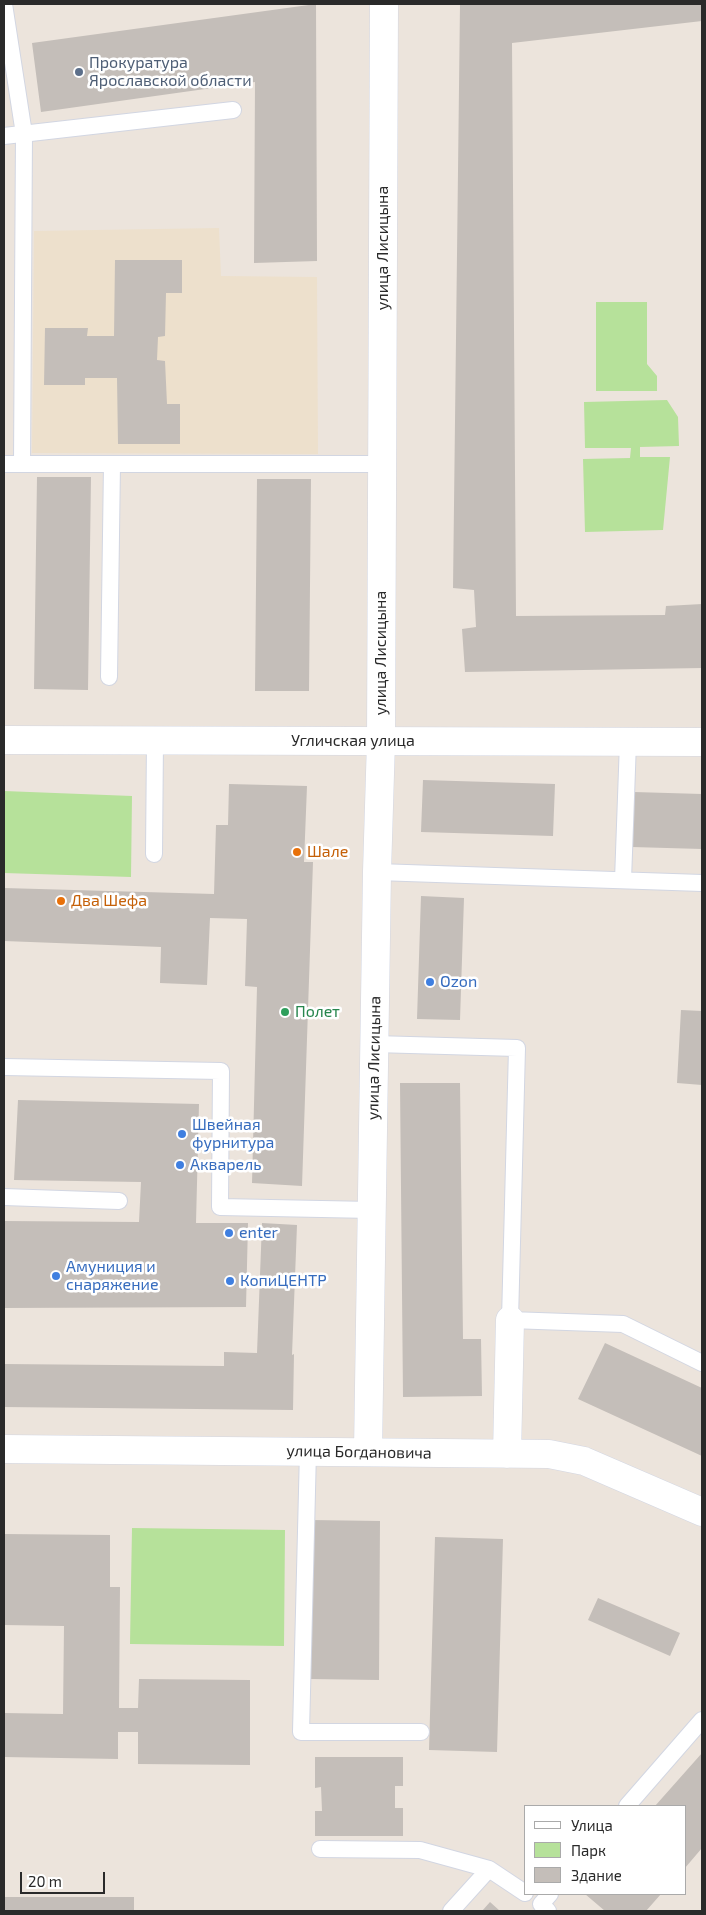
<!DOCTYPE html>
<meta charset="utf-8">
<style>
body{margin:0}
#map{position:relative;width:706px;height:1915px;overflow:hidden;background:#ece4dc;font-family:"Exo 2",sans-serif}
canvas{display:block}
.frame{position:absolute;inset:0;border:5px solid #2a2a2a;pointer-events:none}
.legend{position:absolute;left:524px;top:1805px;width:162px;height:90px;box-sizing:border-box;background:#fff;border:1px solid #aaa;margin:0;padding:6px 9px;list-style:none;font-size:15px;color:#2a2a2a}
.legend li{display:flex;align-items:center;gap:10px;height:25px}
.legend b{width:25px;border:1px solid #aaa}
.scale{position:absolute;left:20px;top:1872px;width:85px;height:22px;box-sizing:border-box;border:2px solid #2a2a2a;border-top:0;padding-left:6px;font-size:15px;line-height:18px;white-space:nowrap;color:#2a2a2a;-webkit-text-stroke:4px #fff;paint-order:stroke}
</style>
<div id="map">
<canvas width="706" height="1915"></canvas>
<div class="frame"></div>
<ul class="legend">
<li><b style="height:6px;background:#fff"></b>Улица</li>
<li><b style="height:14px;background:#b6e19a"></b>Парк</li>
<li><b style="height:14px;background:#c4beb9"></b>Здание</li>
</ul>
<div class="scale">20 m</div>
</div>
<script>
const ctx = document.querySelector('canvas').getContext('2d');
ctx.lineJoin = 'round';
function fillPath(path, color) {
  ctx.fillStyle = color;
  ctx.fill(path, 'evenodd');
}
function strokePath(path, color, width, dash) {
  ctx.strokeStyle = color;
  ctx.lineWidth = width;
  ctx.lineCap = dash ? 'butt' : 'round';
  ctx.setLineDash(dash || []);
  ctx.stroke(path);
}
function label(font, color, halo, rows, align = 'center') {
  ctx.font = font + ' "Exo 2",sans-serif';
  ctx.lineWidth = 5;
  ctx.setLineDash([]);
  ctx.textBaseline = 'middle';
  ctx.strokeStyle = halo;
  ctx.fillStyle = color;
  for (const [text, x, y, turn = 0] of rows) {
    ctx.save();
    ctx.translate(x, y);
    ctx.rotate((+turn || 0) * Math.PI / 180);
    ctx.textAlign = isNaN(turn) ? turn : align;
    if (halo) ctx.strokeText(text, 0, 0);
    ctx.fillText(text, 0, 0);
    ctx.restore();
  }
}
fillPath(new Path2D(`
 M 219,228 L 221,276 L 317,277 L 318,454 L 32,453 L 34,231 Z`), '#ede0cc');
fillPath(new Path2D(`
 M 596,302 L 647,302 L 647,364 L 657,376 L 657,391 L 596,391 Z
 M 667,400 L 678,417 L 679,446 L 640,447 L 640,457 L 670,457 L 663,530 L 585,532 L 583,459 L 630,458 L 631,448 L 585,448 L 584,402 Z
 M 4,791 L 132,796 L 131,877 L 4,873 Z
 M 132,1528 L 285,1530 L 284,1646 L 130,1644 Z`), '#b6e19a');
fillPath(new Path2D(`
 M 316,4 L 317,261 L 254,263 L 255,82 L 41,112 L 32,43 Z
 M 460,4 L 702,4 L 702,21 L 512,43 L 516,616 L 665,615 L 666,606 L 702,604 L 702,668 L 465,672 L 462,629 L 476,627 L 474,590 L 453,588 Z
 M 115,260 L 182,260 L 182,293 L 166,293 L 165,336 L 158,337 L 157,360 L 165,361 L 167,404 L 180,404 L 180,444 L 118,444 L 117,378 L 85,378 L 85,385 L 44,385 L 45,328 L 88,328 L 87,336 L 114,336 Z
 M 37,477 L 91,477 L 88,690 L 34,689 Z
 M 257,479 L 311,479 L 309,691 L 255,691 Z
 M 423,780 L 555,784 L 553,836 L 421,832 Z
 M 229,784 L 307,786 L 304,862 L 313,862 L 302,1186 L 252,1183 L 257,987 L 245,986 L 247,919 L 210,918 L 207,985 L 160,983 L 161,947 L 4,941 L 4,888 L 214,894 L 216,825 L 228,825 Z
 M 634,792 L 702,794 L 702,849 L 632,847 Z
 M 421,896 L 464,898 L 460,1020 L 417,1019 Z
 M 681,1010 L 702,1011 L 702,1085 L 677,1083 Z
 M 400,1083 L 460,1083 L 463,1339 L 481,1339 L 482,1396 L 403,1397 Z
 M 18,1100 L 199,1104 L 196,1223 L 248,1223 L 246,1307 L 4,1308 L 4,1221 L 139,1222 L 141,1182 L 14,1180 Z
 M 262,1223 L 297,1225 L 292,1355 L 294,1354 L 293,1410 L 4,1407 L 4,1364 L 224,1366 L 224,1352 L 257,1353 Z
 M 605,1343 L 702,1388 L 702,1456 L 578,1399 Z
 M 311,1520 L 380,1521 L 379,1680 L 310,1679 Z
 M 4,1534 L 110,1535 L 110,1587 L 120,1587 L 119,1708 L 138,1708 L 139,1679 L 250,1680 L 250,1765 L 138,1764 L 138,1732 L 118,1732 L 118,1759 L 4,1757 L 4,1713 L 63,1714 L 64,1626 L 4,1625 Z
 M 435,1537 L 503,1539 L 497,1752 L 429,1750 Z
 M 598,1598 L 680,1633 L 670,1656 L 588,1620 Z
 M 702,1753 L 702,1848 L 685,1868 L 685,1806 L 655,1806 Z
 M 315,1757 L 403,1757 L 403,1786 L 395,1786 L 395,1808 L 403,1808 L 403,1836 L 315,1836 L 315,1811 L 322,1811 L 321,1787 L 315,1788 Z
 M 585,1894 L 661,1894 L 646,1911 L 605,1911 Z
 M 4,1897 L 134,1897 L 134,1911 L 4,1911 Z
 M 490,1902 L 500,1911 L 482,1911 Z`), '#c4beb9');
const lane = new Path2D(`
 M 4,4 L 24,134 L 22,464
 M 4,136 L 233,110
 M 4,464 L 383,464
 M 109,677 L 112,464
 M 154,854 L 155,740
 M 377,872 L 702,883
 M 623,880 L 628,742
 M 374,1044 L 517,1048 L 510,1320 L 623,1324 L 702,1363
 M 4,1067 L 221,1071 L 220,1207 L 372,1210
 M 4,1197 L 119,1201
 M 308,1451 L 301,1732 L 421,1732
 M 627,1806 L 702,1720
 M 320,1849 L 420,1850 L 489,1869
 M 451,1911 L 489,1869 L 525,1893
 M 548,1911 L 541,1904 L 550,1894`);
const street = new Path2D(`
 M 4,1449 L 549,1454 L 584,1461 L 702,1512
 M 368,1451 L 377,872 L 381,741 L 384,4
 M 507,1454 L 510,1320`);
const secondary = new Path2D(`
 M 4,740 L 702,742`);
strokePath(lane, '#d2d6e2', 18);
strokePath(street, '#d2d6e2', 29);
strokePath(secondary, '#d2d6e2', 29);
strokePath(lane, '#fff', 16);
strokePath(street, '#fff', 28);
strokePath(secondary, '#fff', 28);
for (const [x, y, r, color] of [
 [79,72,5,"#5c6f8a"],
 [297,852,5,"#e8710a"],
 [61,901,5,"#e8710a"],
 [430,982,5,"#3f7fe0"],
 [285,1012,5,"#2e9e5b"],
 [182,1134,5,"#3f7fe0"],
 [180,1165,5,"#3f7fe0"],
 [229,1233,5,"#3f7fe0"],
 [56,1276,5,"#3f7fe0"],
 [230,1281,5,"#3f7fe0"]
]) {
  const dot = new Path2D();
  dot.arc(x, y, r, 0, 2 * Math.PI);
  ctx.fillStyle = color;
  ctx.fill(dot);
  strokePath(dot, '#fff', 2);
}
label('16px', '#4e5e75', '#fff', [
 ["Прокуратура",89,63],
 ["Ярославской области",89,81]
], 'left');
label('16px', '#2a2a2a', '#fff', [
 ["улица Лисицына",383,248,-90],
 ["улица Лисицына",381,653,-90],
 ["Угличская улица",353,741],
 ["улица Лисицына",374,1058,-89],
 ["улица Богдановича",359,1452,1]
]);
label('16px', '#c56008', '#fff', [
 ["Шале",307,852],
 ["Два Шефа",71,901]
], 'left');
label('16px', '#366cbe', '#fff', [
 ["Ozon",440,982],
 ["Швейная",192,1125],
 ["фурнитура",192,1143],
 ["Акварель",190,1165],
 ["enter",239,1233],
 ["Амуниция и",66,1267],
 ["снаряжение",66,1285],
 ["КопиЦЕНТР",240,1281]
], 'left');
label('16px', '#27864d', '#fff', [
 ["Полет",295,1012]
], 'left');
</script>
